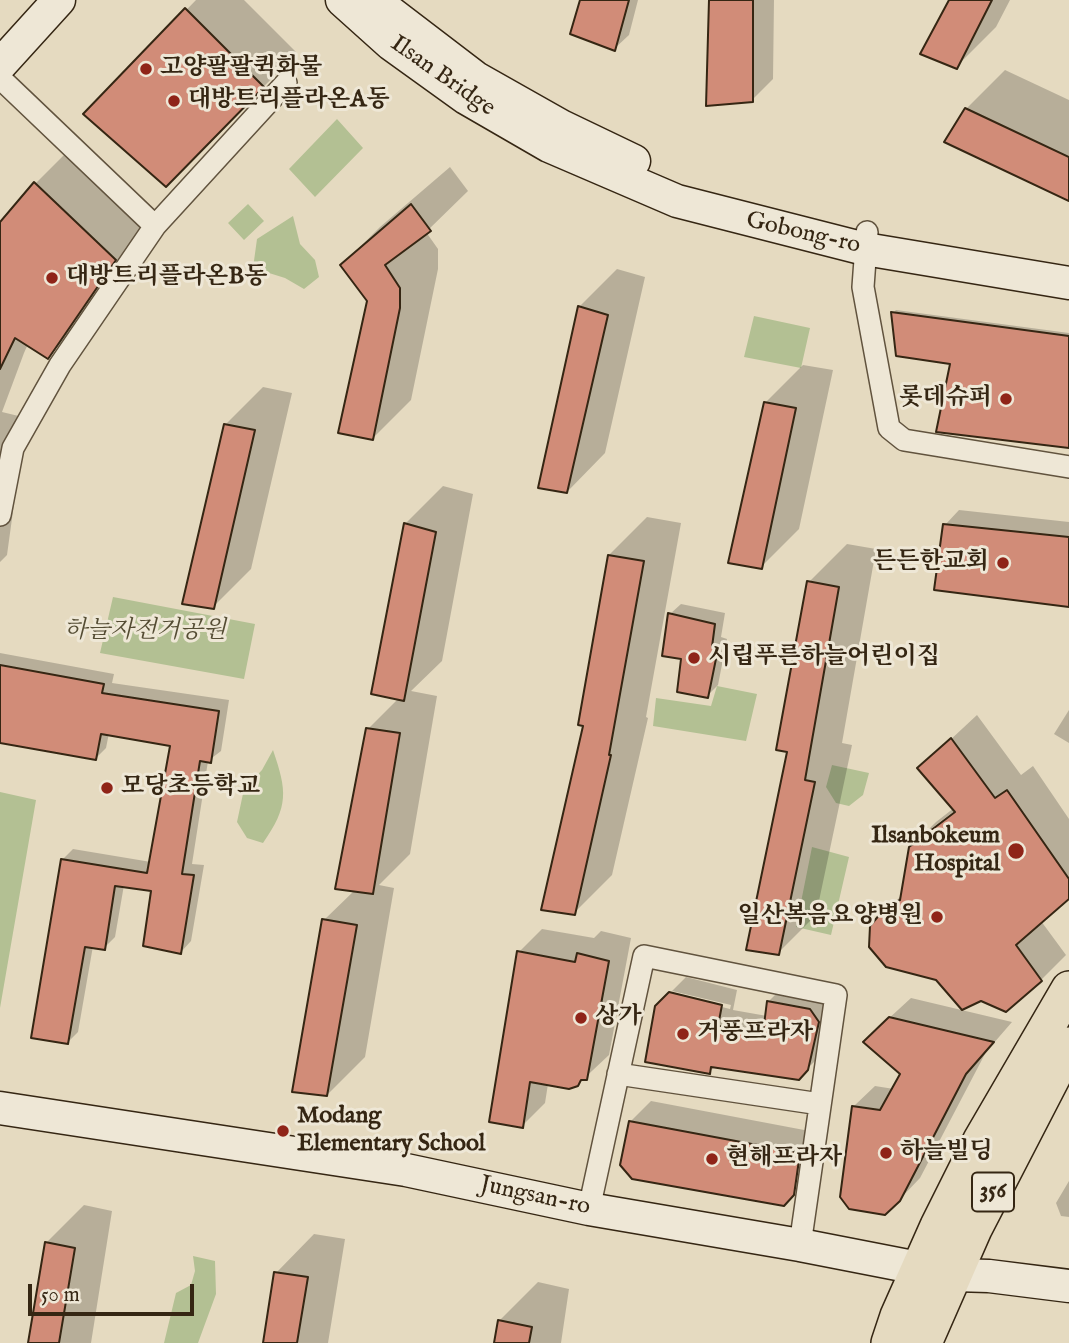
<!DOCTYPE html>
<meta charset="utf-8">
<style>
body{margin:0}
#map{position:relative;width:1069px;height:1343px;overflow:hidden;background:#e5dac0;font-family:"IM FELL English",serif}
canvas{display:block}
.scale{position:absolute;left:28px;top:1284px;width:166px;height:32px;box-sizing:border-box;border:4px solid #352613;border-top:0;padding-left:9px;font-size:21px;line-height:24px;white-space:nowrap;color:#352613;-webkit-text-stroke:5px #eee7d6;paint-order:stroke}
</style>
<div id="map">
<canvas width="1069" height="1343"></canvas>
<div class="scale">50 m</div>
</div>
<script>
const ctx = document.querySelector('canvas').getContext('2d');
ctx.lineJoin = 'round';
function fillPath(path, color) {
  ctx.fillStyle = color;
  ctx.fill(path, 'evenodd');
}
function strokePath(path, color, width, dash) {
  ctx.strokeStyle = color;
  ctx.lineWidth = width;
  ctx.lineCap = dash ? 'butt' : 'round';
  ctx.setLineDash(dash || []);
  ctx.stroke(path);
}
function label(font, color, halo, rows, align = 'center') {
  ctx.font = font + ' "IM FELL English","Noto Serif KR",serif';
  ctx.lineWidth = 6;
  ctx.setLineDash([]);
  ctx.textBaseline = 'middle';
  ctx.strokeStyle = halo;
  ctx.fillStyle = color;
  for (const [text, x, y, turn = 0] of rows) {
    ctx.save();
    ctx.translate(x, y);
    ctx.rotate((+turn || 0) * Math.PI / 180);
    ctx.textAlign = isNaN(turn) ? turn : align;
    if (halo) ctx.strokeText(text, 0, 0);
    ctx.fillText(text, 0, 0);
    ctx.restore();
  }
}
fillPath(new Path2D(`
 M 337,119 L 363,148 L 315,197 L 289,169 Z
 M 248,204 L 264,221 L 244,240 L 228,223 Z
 M 293,216 L 300,244 L 315,260 L 319,277 L 304,289 L 285,278 L 253,268 L 257,239 Z
 M 754,316 L 810,328 L 801,368 L 744,357 Z
 M 113,597 L 255,624 L 244,679 L 100,653 Z
 M 717,686 L 757,694 L 746,741 L 653,726 L 656,698 L 711,706 Z
 M 273,750 C 287,791 289,806 263,843 L 247,838 L 237,822 L 244,789 L 262,770 Z
 M 832,765 L 869,773 L 863,795 L 849,806 L 836,803 L 826,787 Z
 M 0,792 L 36,800 L 0,1008 Z
 M 812,847 L 849,857 L 831,935 L 796,927 Z
 M 193,1256 L 215,1261 L 216,1294 L 198,1343 L 164,1343 L 176,1293 L 191,1285 L 195,1271 Z`), '#b3c093');
fillPath(new Path2D(`
 M 196,0 L 244,0 L 297,53 L 166,185 L 85,114 Z
 M 582,0 L 638,0 L 629,35 L 614,49 Z
 M 710,0 L 774,0 L 773,79 L 752,100 Z
 M 951,0 L 1010,0 L 996,27 L 956,67 Z
 M 1005,70 L 1069,100 L 1069,199 L 966,109 Z
 M 69,150 L 149,225 L 82,323 L 48,356 L 28,344 L 24,353 L 2,412 L 31,419 L 17,482 L 7,555 L 0,562 L 0,224 L 36,183 Z
 M 450,167 L 468,191 L 426,232 L 438,249 L 438,269 L 411,400 L 373,438 L 369,301 L 342,265 L 380,227 Z
 M 617,269 L 645,277 L 605,453 L 567,492 L 579,307 Z
 M 896,310 L 1069,333 L 1069,446 L 893,313 Z
 M 803,365 L 833,370 L 799,529 L 761,567 L 765,403 Z
 M 263,387 L 292,393 L 251,569 L 213,607 L 225,425 Z
 M 443,486 L 473,494 L 442,661 L 411,691 L 437,696 L 410,854 L 379,885 L 394,888 L 365,1057 L 327,1095 L 324,920 L 355,890 L 368,729 L 399,698 L 405,524 Z
 M 959,510 L 1069,522 L 1069,606 L 945,525 Z
 M 647,517 L 681,523 L 646,717 L 648,718 L 612,875 L 574,913 L 585,724 L 609,555 Z
 M 847,544 L 876,549 L 842,743 L 852,745 L 816,915 L 778,953 L 789,750 L 809,582 Z
 M 681,604 L 725,613 L 721,637 L 727,639 L 718,685 L 707,696 L 683,658 L 670,614 Z
 M 0,653 L 114,674 L 112,683 L 229,700 L 221,751 L 208,761 L 192,864 L 204,865 L 191,941 L 181,952 L 153,890 L 124,885 L 115,937 L 104,948 L 93,946 L 78,1032 L 68,1042 L 62,860 L 73,849 L 151,862 L 172,744 L 109,733 L 106,748 L 96,758 L 0,742 Z
 M 1069,710 L 1069,743 L 1054,734 Z
 M 977,715 L 1021,775 L 1033,766 L 1069,819 L 1069,897 L 1041,921 L 1066,955 L 1041,980 L 888,909 L 903,894 L 910,848 L 936,822 L 954,808 L 920,768 ZM 961,806 L 963,808 L 932,832 L 932,828 Z
 M 542,929 L 594,938 L 601,931 L 631,938 L 609,1055 L 577,1085 L 548,1084 L 545,1103 L 522,1126 L 519,952 Z
 M 686,977 L 737,990 L 733,1010 L 767,1016 L 768,1002 L 784,986 L 826,994 L 823,1053 L 798,1078 L 716,1066 L 709,1072 L 669,994 L 730,1009 L 731,1005 L 672,991 Z
 M 911,998 L 1012,1022 L 986,1052 L 920,1178 L 899,1200 L 854,1106 L 875,1086 L 894,1089 L 902,1074 L 886,1021 Z
 M 651,1101 L 820,1133 L 804,1183 L 783,1204 L 630,1122 Z
 M 1069,1181 L 1069,1217 L 1061,1216 L 1056,1203 Z
 M 84,1205 L 112,1211 L 91,1343 L 29,1343 L 46,1243 Z
 M 314,1234 L 345,1239 L 328,1343 L 264,1343 L 276,1273 Z
 M 538,1282 L 569,1289 L 561,1343 L 496,1343 L 500,1320 Z`), '#0003');
const building = new Path2D(`
 M 580,0 L 629,0 L 615,51 L 570,34 Z
 M 709,0 L 753,0 L 753,102 L 706,106 Z
 M 949,0 L 992,0 L 957,69 L 920,54 Z
 M 185,8 L 264,87 L 166,187 L 83,114 Z
 M 965,108 L 1069,157 L 1069,201 L 944,142 Z
 M 34,182 L 116,260 L 48,359 L 15,338 L 0,369 L 0,222 Z
 M 411,204 L 431,231 L 385,265 L 400,288 L 400,308 L 373,440 L 338,433 L 367,301 L 340,265 Z
 M 578,306 L 608,315 L 567,493 L 538,488 Z
 M 891,312 L 1069,336 L 1069,448 L 936,432 L 950,364 L 896,356 Z
 M 764,402 L 796,408 L 762,569 L 728,563 Z
 M 224,424 L 255,430 L 214,609 L 182,604 Z
 M 404,523 L 436,532 L 404,701 L 371,694 Z
 M 943,524 L 1069,537 L 1069,607 L 934,590 Z
 M 608,555 L 644,561 L 609,755 L 611,755 L 575,915 L 541,910 L 583,726 L 578,725 Z
 M 807,581 L 839,587 L 805,780 L 815,782 L 779,955 L 746,950 L 787,752 L 776,750 Z
 M 668,613 L 715,624 L 712,647 L 718,649 L 708,698 L 677,692 L 681,659 L 662,656 Z
 M 0,665 L 104,684 L 102,693 L 219,711 L 211,763 L 200,761 L 182,874 L 194,875 L 181,954 L 143,946 L 151,891 L 115,886 L 105,950 L 85,947 L 68,1044 L 31,1038 L 61,859 L 147,873 L 170,746 L 101,734 L 96,760 L 0,743 Z
 M 366,728 L 400,733 L 373,894 L 335,889 Z
 M 951,738 L 995,798 L 1007,790 L 1069,879 L 1069,899 L 1016,945 L 1042,981 L 1006,1012 L 981,1001 L 962,1010 L 936,980 L 886,967 L 869,947 L 870,926 L 886,907 L 900,900 L 909,847 L 955,812 L 917,768 Z
 M 322,919 L 357,925 L 327,1096 L 292,1092 Z
 M 517,951 L 575,962 L 577,953 L 609,961 L 587,1080 L 581,1080 L 578,1086 L 569,1089 L 530,1082 L 523,1128 L 489,1122 Z
 M 669,992 L 722,1005 L 718,1026 L 763,1033 L 767,1001 L 810,1009 L 819,1022 L 808,1070 L 799,1080 L 711,1067 L 710,1074 L 645,1062 L 655,1006 Z
 M 889,1017 L 994,1042 L 966,1074 L 900,1201 L 885,1215 L 849,1209 L 840,1197 L 852,1106 L 880,1110 L 900,1074 L 863,1042 Z
 M 629,1121 L 800,1153 L 794,1195 L 784,1206 L 632,1179 L 620,1165 Z
 M 45,1242 L 75,1248 L 59,1343 L 28,1343 Z
 M 274,1272 L 308,1277 L 297,1343 L 263,1343 Z
 M 498,1320 L 532,1327 L 529,1343 L 494,1343 Z`);
fillPath(building, '#d18c78');
strokePath(building, '#352613', 2);
const street = new Path2D(`
 M 0,78 L 155,226
 M 867,232 L 863,287 L 889,428 L 904,440 L 1069,467
 M 0,515 L 13,448 L 60,365 L 155,226 L 286,83
 M 618,1074 L 820,1104
 M 589,1209 L 644,956 L 836,995 L 800,1245`);
const secondary = new Path2D(`
 M 342,0 L 391,44 L 466,98 L 549,146 L 677,201 L 865,249 L 1069,283
 M 374,0 L 476,78 L 561,126 L 634,161
 M 0,65 L 59,0
 M 0,1108 L 406,1170 L 589,1209 L 800,1245 L 954,1275 L 989,1276 L 1069,1286`);
const primary = new Path2D(`
 M 889,1343 L 898,1316 L 938,1226 L 981,1140 L 1069,989
 M 924,1343 L 974,1229 L 1069,1045`);
strokePath(street, '#61533e', 24);
strokePath(secondary, '#352613', 35);
strokePath(primary, '#352613', 38);
strokePath(street, '#eee7d6', 21);
strokePath(secondary, '#eee7d6', 32);
strokePath(primary, '#e5dac0', 35);
for (const [x, y, r, color] of [
 [146,69,7,"#8f2418"],
 [174,101,7,"#8f2418"],
 [52,278,7,"#8f2418"],
 [1006,399,7,"#8f2418"],
 [1003,563,7,"#8f2418"],
 [694,658,7,"#8f2418"],
 [107,788,7,"#8f2418"],
 [1016,851,9,"#8f2418"],
 [937,917,7,"#8f2418"],
 [581,1018,7,"#8f2418"],
 [683,1034,7,"#8f2418"],
 [283,1131,7,"#8f2418"],
 [886,1153,7,"#8f2418"],
 [712,1159,7,"#8f2418"]
]) {
  const dot = new Path2D();
  dot.arc(x, y, r, 0, 2 * Math.PI);
  ctx.fillStyle = color;
  ctx.fill(dot);
  strokePath(dot, '#eee7d6', 2.5);
}
for (const [x, y, w] of [
 [993,1192,42]
]) {
  const box = new Path2D();
  box.roundRect(x - w / 2, y - 19.5, w, 39, 5);
  ctx.fillStyle = '#eee7d6';
  ctx.fill(box);
  strokePath(box, '#352613', 2);
}
label('bold 23px', '#352613', null, [
 ["356",993,1192]
]);
label('bold 24px', '#352613', '#eee7d6', [
 ["고양팔팔퀵화물",160,69],
 ["대방트리플라온A동",188,101],
 ["대방트리플라온B동",66,278],
 ["롯데슈퍼",992,399,"right"],
 ["든든한교회",989,563,"right"],
 ["시립푸른하늘어린이집",708,658],
 ["모당초등학교",121,788],
 ["Ilsanbokeum",1000,837,"right"],
 ["Hospital",1000,865,"right"],
 ["일산복음요양병원",923,917,"right"],
 ["상가",595,1018],
 ["거풍프라자",697,1034],
 ["Modang",297,1117],
 ["Elementary School",297,1145],
 ["하늘빌딩",900,1153],
 ["현해프라자",726,1159]
], 'left');
label('24px', '#352613', '#eee7d6', [
 ["Ilsan Bridge",442,77,35],
 ["Gobong-ro",803,234,13],
 ["Jungsan-ro",535,1197,12]
]);
label('italic 24px', '#544c33', '#eee7d6', [
 ["하늘자전거공원",145,632]
]);
</script>
